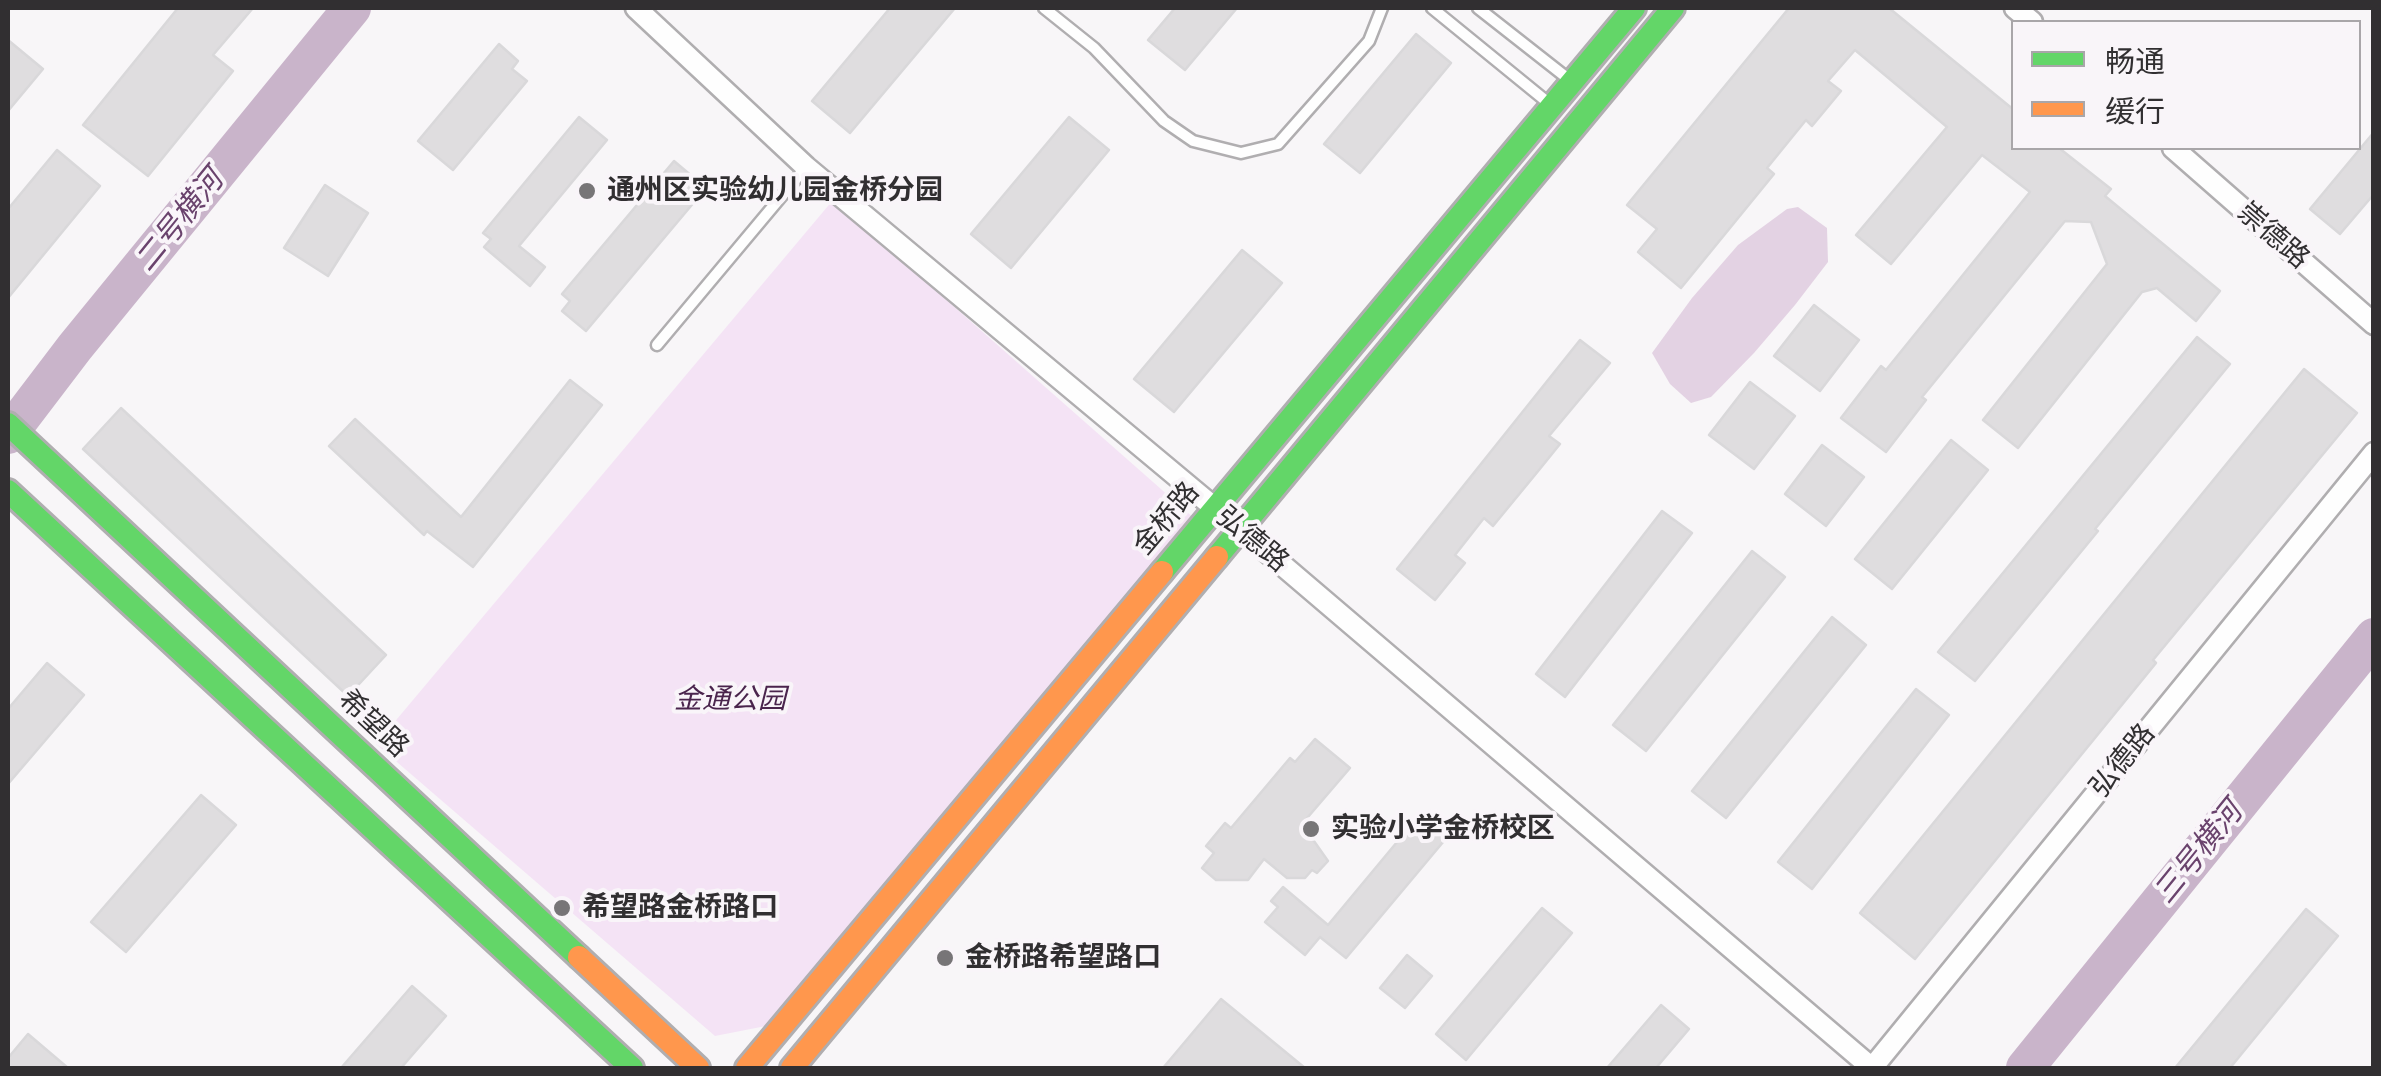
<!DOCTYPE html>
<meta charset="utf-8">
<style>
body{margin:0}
#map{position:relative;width:2381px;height:1076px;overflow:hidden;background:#f8f6f8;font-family:Merriweather,"Noto Sans SC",serif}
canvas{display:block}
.frame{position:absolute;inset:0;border:10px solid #312f31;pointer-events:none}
.legend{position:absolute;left:2011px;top:20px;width:350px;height:130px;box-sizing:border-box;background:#f9f5f9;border:2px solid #a9a6a9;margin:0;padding:12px 18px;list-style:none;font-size:30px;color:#312f31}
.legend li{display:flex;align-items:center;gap:20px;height:50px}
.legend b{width:50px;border:2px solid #a9a6a9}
</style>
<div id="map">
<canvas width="2381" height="1076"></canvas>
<div class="frame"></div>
<ul class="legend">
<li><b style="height:12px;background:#63d668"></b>畅通</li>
<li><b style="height:12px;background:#ff974d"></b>缓行</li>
</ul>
</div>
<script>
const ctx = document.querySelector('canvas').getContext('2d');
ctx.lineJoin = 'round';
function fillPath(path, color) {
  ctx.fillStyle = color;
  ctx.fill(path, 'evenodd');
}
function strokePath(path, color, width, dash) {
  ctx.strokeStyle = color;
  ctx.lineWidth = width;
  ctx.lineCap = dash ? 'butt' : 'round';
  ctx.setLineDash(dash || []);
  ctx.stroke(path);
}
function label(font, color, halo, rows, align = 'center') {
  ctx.font = font + ' Merriweather,"Noto Sans SC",serif';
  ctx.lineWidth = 8;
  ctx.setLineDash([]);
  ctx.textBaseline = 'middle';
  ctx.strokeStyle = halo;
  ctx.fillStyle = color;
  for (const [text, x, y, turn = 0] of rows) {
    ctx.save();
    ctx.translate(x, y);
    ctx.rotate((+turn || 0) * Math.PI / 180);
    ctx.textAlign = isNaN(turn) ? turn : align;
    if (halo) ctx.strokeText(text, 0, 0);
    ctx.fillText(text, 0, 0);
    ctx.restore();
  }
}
fillPath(new Path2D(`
 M 833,200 L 1195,519 L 776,1024 L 715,1036 L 376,744 Z`), '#f4e3f5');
fillPath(new Path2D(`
 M 1798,207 L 1827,228 L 1828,262 L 1795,305 L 1754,353 L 1711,397 L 1691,403 L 1670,384 L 1652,353 L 1692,298 L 1738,245 L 1787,209 Z`), '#e3d2e3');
strokePath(new Path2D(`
 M 8,435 L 75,347 L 352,8
 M 2025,1068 L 2374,637`), '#c9b4ca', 38);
const building = new Path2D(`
 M 178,8 L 253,8 L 213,55 L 233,71 L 148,176 L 83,125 Z
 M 890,8 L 955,8 L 850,133 L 812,101 Z
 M 1175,8 L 1237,8 L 1185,70 L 1148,40 Z
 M 1789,8 L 1889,8 L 2014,110 L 2014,148 L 2059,148 L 2111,189 L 2105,196 L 2220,291 L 2196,321 L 2157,288 L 2142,292 L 2018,448 L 1983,420 L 2107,264 L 2091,222 L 2065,221 L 1922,397 L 1926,400 L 1886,452 L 1841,418 L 1881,366 L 1886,370 L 2030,192 L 1982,155 L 1891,264 L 1856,235 L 1947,127 L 1855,50 L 1828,81 L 1841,91 L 1812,126 L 1806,120 L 1767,168 L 1774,174 L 1681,288 L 1638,252 L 1657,229 L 1627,205 Z
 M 1416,34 L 1451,63 L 1360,173 L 1324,144 Z
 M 8,40 L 43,69 L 8,111 Z
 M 499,44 L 518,61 L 512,69 L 527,81 L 453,170 L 418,141 Z
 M 579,117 L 607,140 L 519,246 L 545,267 L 530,286 L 484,247 L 491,239 L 483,233 Z
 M 1069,117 L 1109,150 L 1011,268 L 971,234 Z
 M 2374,132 L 2374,194 L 2340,234 L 2310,209 Z
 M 57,150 L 100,186 L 8,298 L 8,209 Z
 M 674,161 L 706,188 L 586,331 L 562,311 L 570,301 L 562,294 Z
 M 325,185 L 368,213 L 328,276 L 284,248 Z
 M 1242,250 L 1282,283 L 1174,412 L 1134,379 Z
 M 1814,305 L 1859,340 L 1820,391 L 1774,356 Z
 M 2197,337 L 2230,364 L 2095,529 L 2098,531 L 1975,681 L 1938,652 Z
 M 1580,340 L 1610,363 L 1549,436 L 1560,444 L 1539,470 L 1493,526 L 1484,518 L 1455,555 L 1465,563 L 1435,600 L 1397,569 Z
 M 2304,369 L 2357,413 L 2153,660 L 2156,663 L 1915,959 L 1860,913 Z
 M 570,380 L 602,405 L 473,567 L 427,531 L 424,535 L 329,446 L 355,419 L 461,517 Z
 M 1750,382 L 1795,416 L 1754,469 L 1709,435 Z
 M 121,408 L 386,655 L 348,696 L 83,449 Z
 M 1951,440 L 1988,470 L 1892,589 L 1855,559 Z
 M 1822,445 L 1864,477 L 1826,526 L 1785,494 Z
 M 1662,511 L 1692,533 L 1565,697 L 1536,674 Z
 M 1752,551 L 1785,577 L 1646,751 L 1613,725 Z
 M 1832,617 L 1866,645 L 1726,818 L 1692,791 Z
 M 47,663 L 84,695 L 8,784 L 8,709 Z
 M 1916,689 L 1949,715 L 1812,889 L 1778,862 Z
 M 1315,739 L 1350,768 L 1302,824 L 1328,861 L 1317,873 L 1312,870 L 1305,878 L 1287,878 L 1264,859 L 1248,880 L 1216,880 L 1202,868 L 1214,853 L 1206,846 L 1225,823 L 1231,828 L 1290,758 L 1295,762 Z
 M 201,795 L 236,825 L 126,952 L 91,922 Z
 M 1422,812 L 1449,835 L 1346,958 L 1320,937 L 1305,955 L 1265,922 L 1278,907 L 1271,901 L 1283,887 L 1328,925 Z
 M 1542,908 L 1572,933 L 1466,1060 L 1436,1034 Z
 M 2306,909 L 2338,936 L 2230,1068 L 2175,1068 Z
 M 1407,955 L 1432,976 L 1405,1008 L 1380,988 Z
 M 412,986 L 446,1016 L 401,1068 L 341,1068 Z
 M 1221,999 L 1305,1068 L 1163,1068 Z
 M 1661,1005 L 1689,1029 L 1656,1068 L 1607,1068 Z
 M 28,1034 L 68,1068 L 8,1068 L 8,1058 Z`);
fillPath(building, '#dfdddf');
strokePath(building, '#d9d8da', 2.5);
const lane = new Path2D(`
 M 1044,8 L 1094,48 L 1164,121 L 1193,141 L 1241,153 L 1278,144 L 1369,41 L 1382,8
 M 1432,8 L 1551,105
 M 1478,8 L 1571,81
 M 657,345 L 806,167`);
const street = new Path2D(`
 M 636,8 L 806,167 L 1240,529 L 1872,1068
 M 2015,8 L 2032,22
 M 2173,148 L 2374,324
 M 1872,1068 L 2374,453`);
const fast = new Path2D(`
 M 8,424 L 579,957
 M 8,491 L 632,1068
 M 1217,557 L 1673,8
 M 1162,572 L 1634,8`);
const slow = new Path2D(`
 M 579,957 L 698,1068
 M 747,1068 L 1162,572
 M 792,1068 L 1217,557`);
strokePath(lane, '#b0aeb0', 15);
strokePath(street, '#b0aeb0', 25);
strokePath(fast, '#b0aeb0', 28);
strokePath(slow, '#b0aeb0', 28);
strokePath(lane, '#fefefe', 10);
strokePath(street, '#fefefe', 20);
strokePath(fast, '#63d668', 22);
strokePath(slow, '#ff974d', 22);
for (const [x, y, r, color] of [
 [587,191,10,"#777577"],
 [1311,829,10,"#777577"],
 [562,908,10,"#777577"],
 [945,958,10,"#777577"]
]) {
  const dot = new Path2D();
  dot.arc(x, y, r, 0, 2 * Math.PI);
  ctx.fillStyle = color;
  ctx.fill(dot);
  strokePath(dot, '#f9f5f9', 4);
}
label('bold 28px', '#312f31', '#f9f5f9', [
 ["通州区实验幼儿园金桥分园",607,191],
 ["实验小学金桥校区",1331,829],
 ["希望路金桥路口",582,908],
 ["金桥路希望路口",965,958]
], 'left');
label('28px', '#312f31', '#f9f5f9', [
 ["崇德路",2273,236,41],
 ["金桥路",1167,519,-50],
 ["弘德路",1252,540,40],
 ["希望路",373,724,43],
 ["弘德路",2123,761,-51]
]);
label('italic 28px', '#4a254d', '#f9f5f9', [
 ["金通公园",730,700]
]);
label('italic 30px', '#6a436d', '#f9f5f9', [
 ["二号横河",180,221,-51],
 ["三号横河",2199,853,-51]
]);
</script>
